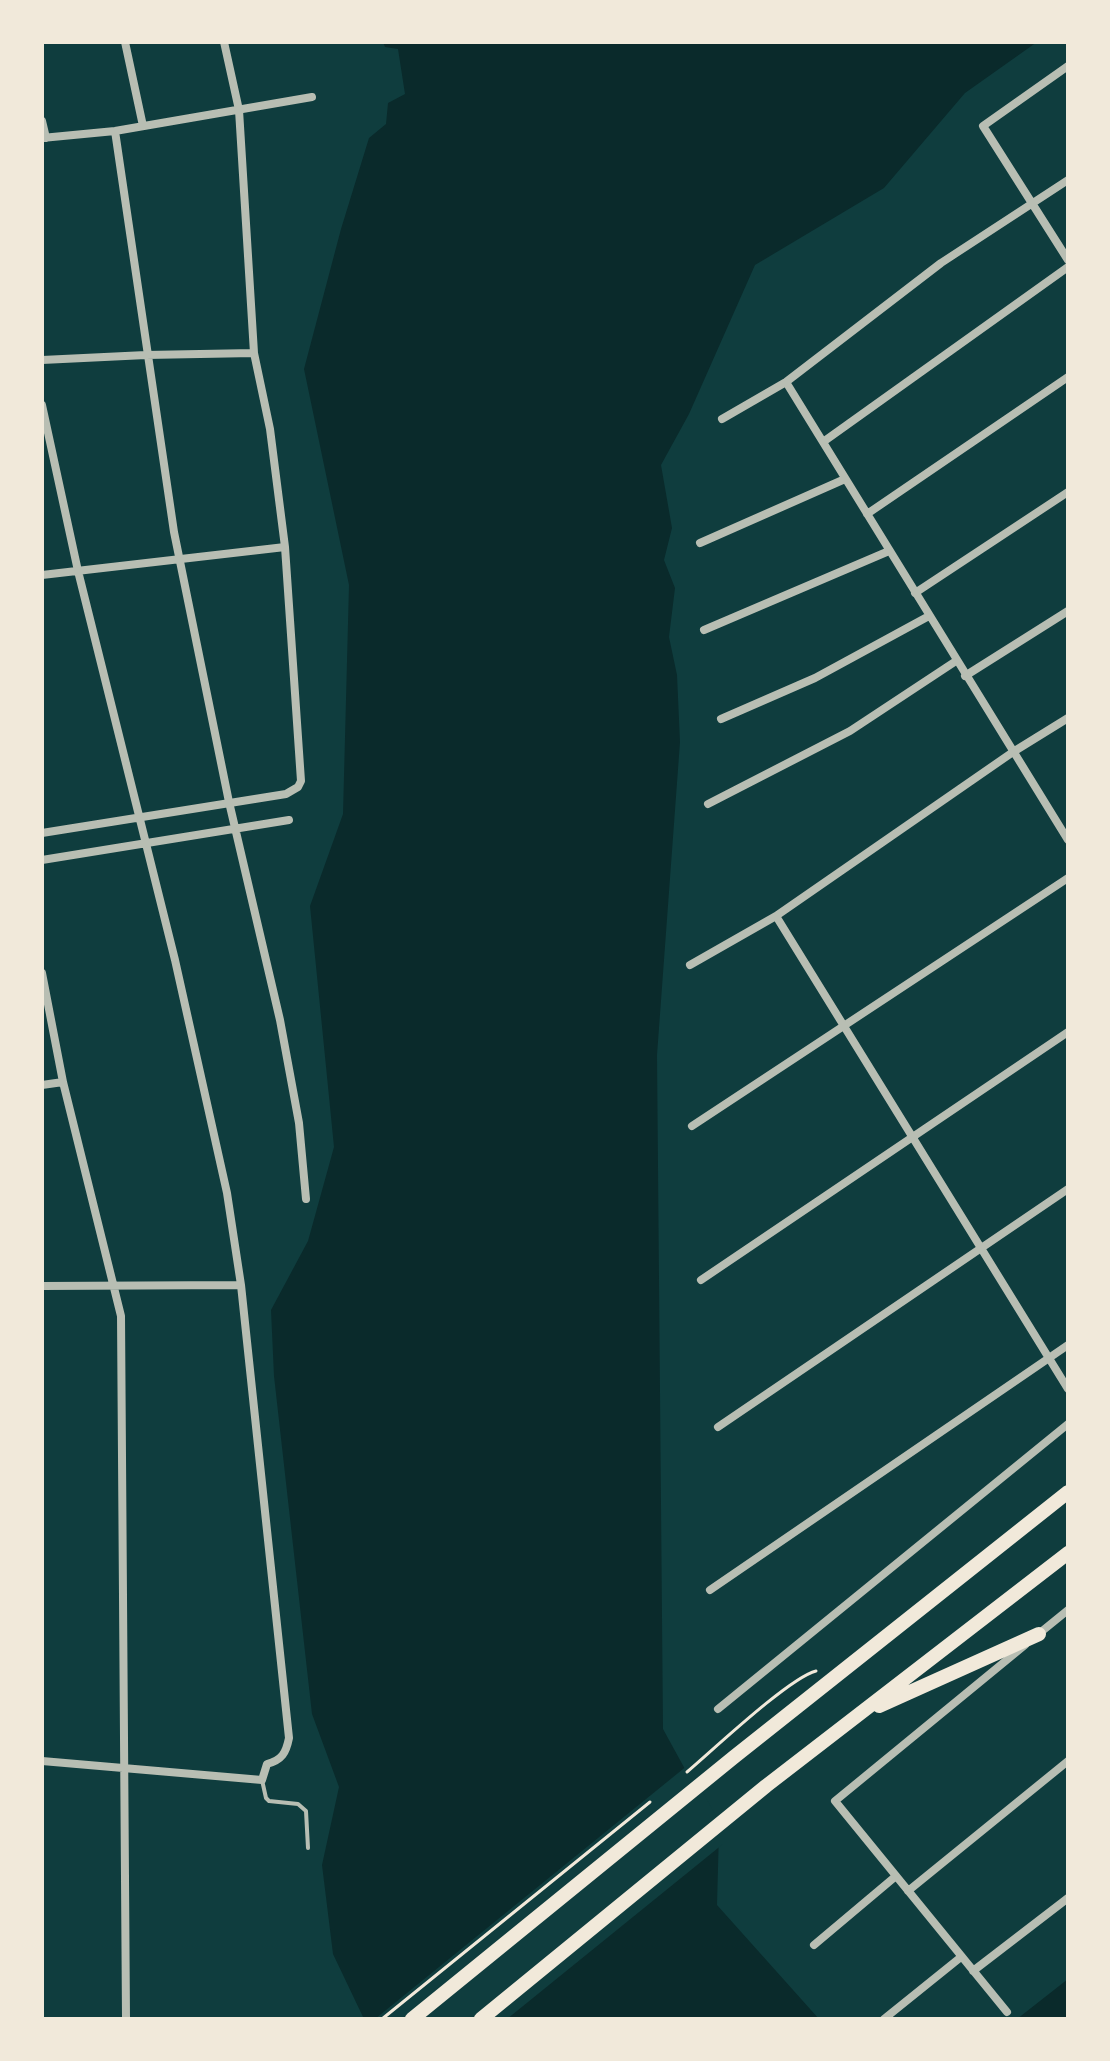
<!DOCTYPE html>
<style>
body{margin:0}
#map{position:relative;width:1110px;height:2061px;overflow:hidden;background:#0f3d3e;font-family:"DejaVu Sans",sans-serif}
canvas{display:block}
.frame{position:absolute;inset:0;border:44px solid #f1e9da;pointer-events:none}
</style>
<div id="map">
<canvas width="1110" height="2061"></canvas>
<div class="frame"></div>
</div>
<script>
const ctx = document.querySelector('canvas').getContext('2d');
ctx.lineJoin = 'round';
function fillPath(path, color) {
  ctx.fillStyle = color;
  ctx.fill(path, 'evenodd');
}
function strokePath(path, color, width, dash) {
  ctx.strokeStyle = color;
  ctx.lineWidth = width;
  ctx.lineCap = dash ? 'butt' : 'round';
  ctx.setLineDash(dash || []);
  ctx.stroke(path);
}
fillPath(new Path2D(`
 M 383,42 L 1037,42 L 965,93 L 884,188 L 755,265 L 689,414 L 661,465 L 672,528 L 664,560 L 675,588 L 669,637 L 677,675 L 680,742 L 657,1055 L 663,1729 L 719,1831 L 717,1905 L 819,2019 L 364,2019 L 333,1954 L 322,1865 L 339,1787 L 312,1714 L 274,1376 L 271,1310 L 308,1241 L 334,1147 L 310,906 L 343,814 L 349,585 L 304,369 L 341,229 L 369,138 L 386,124 L 388,103 L 405,94 L 398,49 L 385,47 Z
 M 1068,1979 L 1068,2019 L 1017,2019 Z`), '#0a2a2b');
fillPath(new Path2D(`
 M 688,1765 L 723,1829 L 723,1844 L 507,2019 L 375,2019 Z`), '#0f3d3e');
strokePath(new Path2D(`
 M 687,1772 C 713,1750 789,1678 816,1671
 M 382,2019 L 650,1802`), '#f1e9da', 3);
strokePath(new Path2D(`
 M 262,1780 L 266,1798 L 269,1801 L 298,1804 L 306,1811 L 308,1848`), '#b8beb3', 4);
strokePath(new Path2D(`
 M 125,42 L 143,126
 M 1068,66 L 983,126 L 1068,260
 M 42,121 L 46,138
 M 115,131 L 174,532 L 229,802 L 280,1020 L 299,1123 L 306,1199
 M 42,138 L 115,131 L 312,97
 M 42,360 L 146,355 L 254,353
 M 786,382 L 1068,840
 M 42,405 L 78,571 L 175,960 L 227,1193 L 241,1285 L 289,1738 C 286,1753 282,1760 267,1764 L 262,1780 L 42,1761
 M 722,419 L 786,382 L 941,263 L 1068,180
 M 823,442 L 1068,267
 M 867,514 L 1068,377
 M 700,543 L 845,479
 M 42,575 L 285,547
 M 915,593 L 1068,492
 M 704,630 L 889,551
 M 965,676 L 1068,611
 M 721,719 L 815,678 L 929,616
 M 708,804 L 850,731 L 956,661
 M 42,833 L 286,794 L 298,787 L 301,781 L 285,547 L 270,429 L 254,353 L 239,110 L 224,42
 M 42,860 L 289,820
 M 776,916 L 1068,1389
 M 690,965 L 776,916 L 1013,752 L 1068,718
 M 42,973 L 63,1082 L 121,1316 L 126,2019
 M 42,1085 L 63,1082
 M 692,1126 L 1068,878
 M 701,1280 L 1068,1032
 M 42,1286 L 241,1285
 M 718,1427 L 1068,1189
 M 710,1590 L 1068,1345
 M 1036,1636 L 1068,1610
 M 718,1709 L 1068,1424
 M 908,1891 L 1068,1761
 M 814,1945 L 896,1876
 M 973,1971 L 1068,1898
 M 1007,2012 L 835,1801 L 1025,1645
 M 884,2019 L 961,1957`), '#b8beb3', 8);
strokePath(new Path2D(`
 M 879,1706 L 1039,1634
 M 412,2019 L 734,1757 L 1068,1492
 M 481,2019 L 766,1786 L 1068,1553`), '#f1e9da', 14);
</script>
